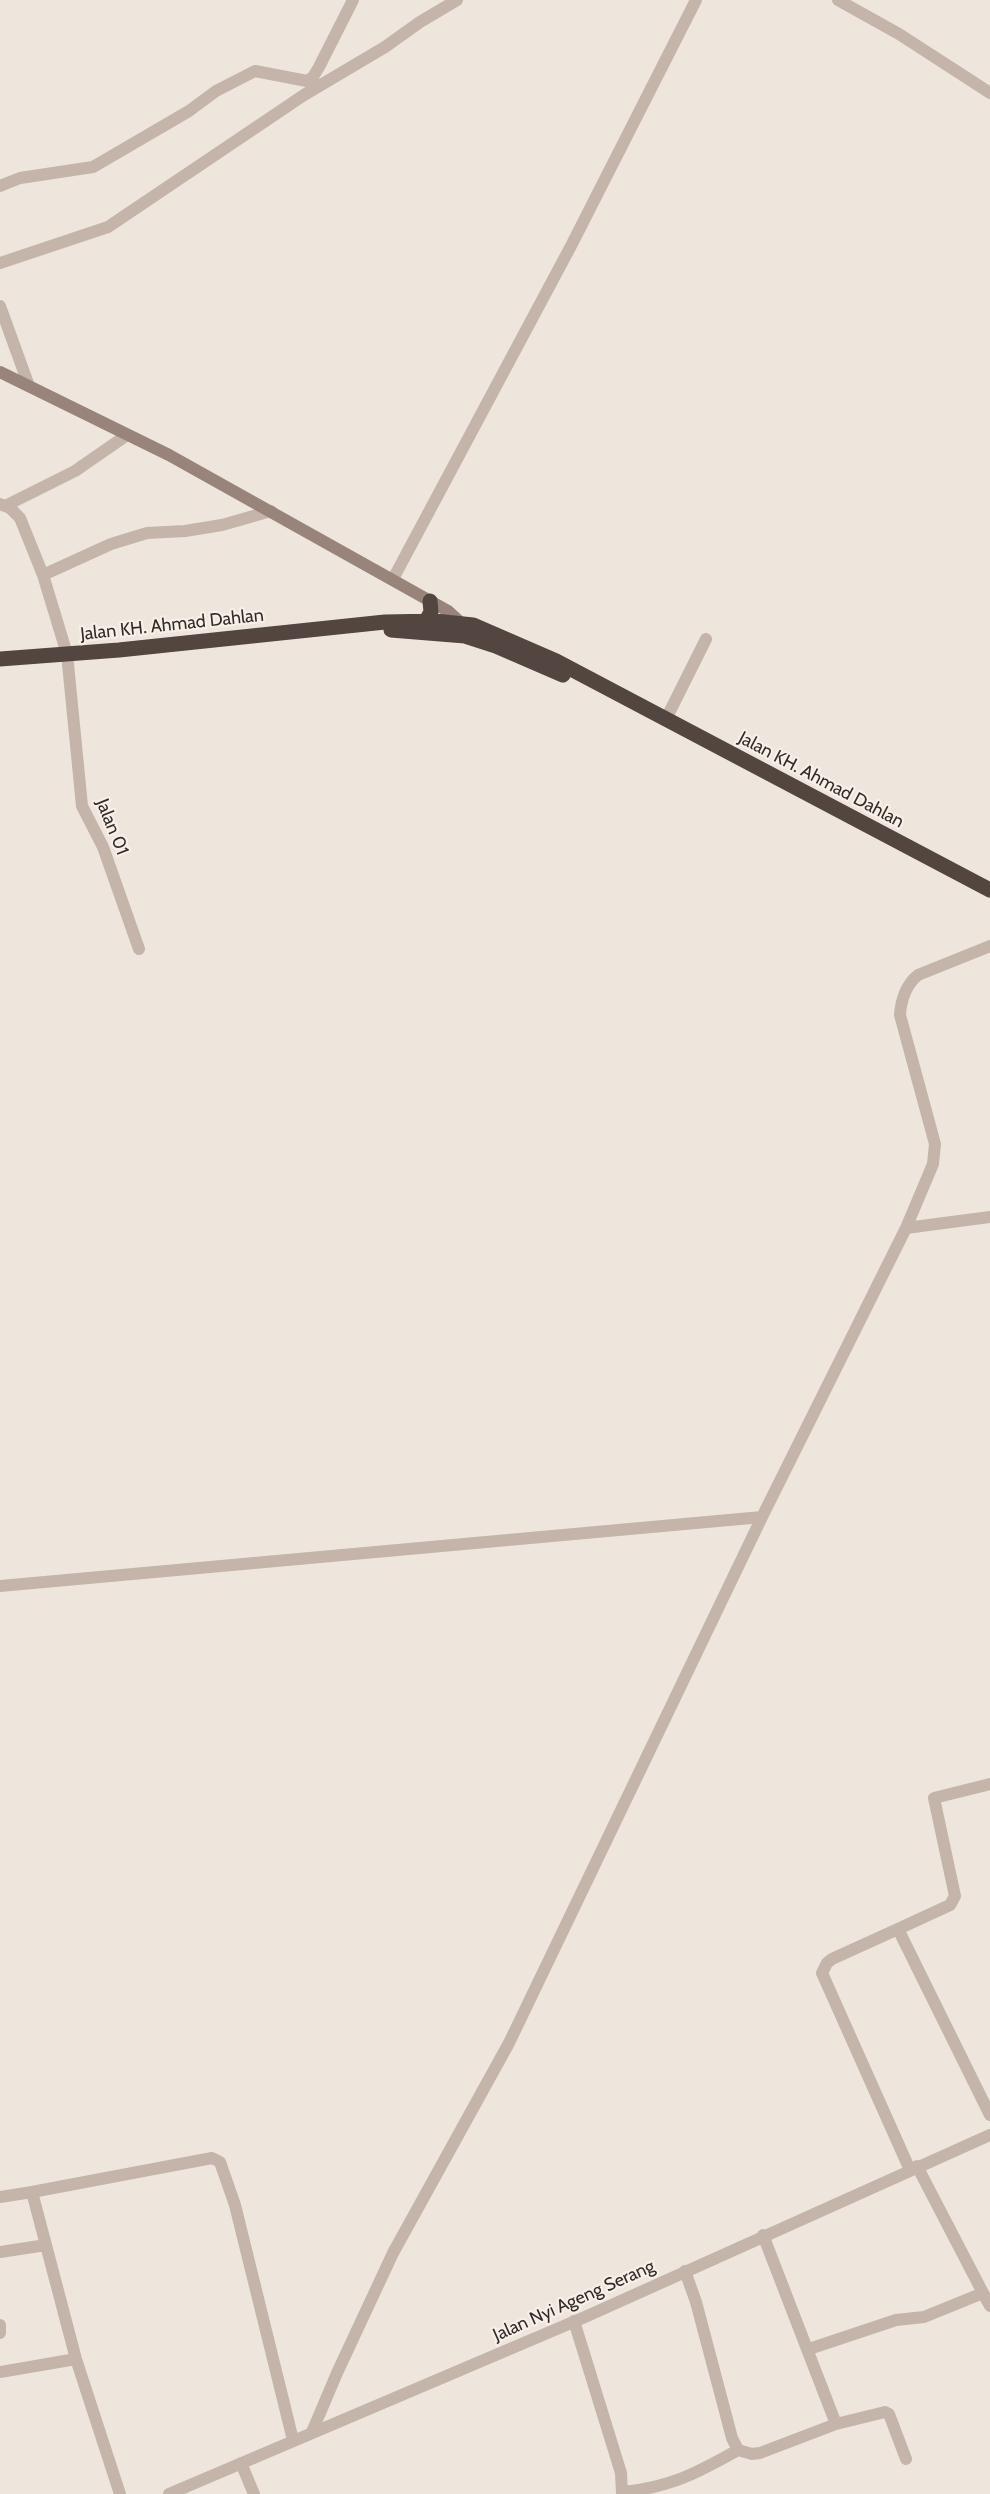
<!DOCTYPE html>
<style>
body{margin:0}
canvas{display:block;background:#eee5dc}
</style>
<canvas width="990" height="2494"></canvas>
<script>
const ctx = document.querySelector('canvas').getContext('2d');
ctx.lineJoin = 'round';
function strokePath(path, color, width, dash) {
  ctx.strokeStyle = color;
  ctx.lineWidth = width;
  ctx.lineCap = dash ? 'butt' : 'round';
  ctx.setLineDash(dash || []);
  ctx.stroke(path);
}
function label(font, color, halo, rows, align = 'center') {
  ctx.font = font + ' Cabin,sans-serif';
  ctx.lineWidth = 4.5;
  ctx.setLineDash([]);
  ctx.textBaseline = 'middle';
  ctx.strokeStyle = halo;
  ctx.fillStyle = color;
  for (const [text, x, y, turn = 0] of rows) {
    ctx.save();
    ctx.translate(x, y);
    ctx.rotate((+turn || 0) * Math.PI / 180);
    ctx.textAlign = isNaN(turn) ? turn : align;
    if (halo) ctx.strokeText(text, 0, 0);
    ctx.fillText(text, 0, 0);
    ctx.restore();
  }
}
strokePath(new Path2D(`
 M 838,0 L 899,34 L 990,93
 M 0,186 L 20,178 L 93,167 L 189,111 L 216,91 L 255,71 L 307,81 L 313,77 L 319,67 L 353,0
 M 0,263 L 108,227 L 304,95 L 385,47 L 420,22 L 457,0
 M 0,306 L 29,386
 M 0,504 L 10,508 L 20,518 L 43,575 L 67,654 L 82,806 L 103,847 L 139,949
 M 5,506 L 75,471 L 127,435
 M 43,575 L 111,544 L 147,533 L 185,531 L 222,525 L 271,511
 M 393,579 L 572,244 L 696,0
 M 666,719 L 706,639
 M 906,1228 L 990,1217
 M 0,1586 L 762,1517
 M 990,1784 L 934,1798 L 955,1896 L 950,1905 L 898,1929 L 990,2115
 M 898,1929 L 832,1959 L 827,1963 L 822,1973 L 910,2170
 M 32,2192 L 212,2158 L 220,2162 L 235,2205 L 293,2440
 M 0,2197 L 32,2192 L 76,2359 L 120,2494
 M 0,2252 L 46,2245
 M 685,2271 L 696,2302 L 732,2438 L 738,2450 L 752,2454 L 760,2453 L 836,2424 L 763,2235
 M 983,2293 L 990,2306
 M 574,2321 L 621,2473 L 622,2494
 M 0,2325 L 0,2333
 M 809,2349 L 896,2320 L 924,2317 L 983,2293 L 917,2166
 M 0,2372 L 76,2359
 M 836,2424 L 885,2412 L 889,2414 L 906,2459
 M 312,2432 L 337,2373 L 393,2253 L 509,2043 L 762,1517 L 906,1228 L 933,1164 L 935,1144 L 900,1015 C 901,1000 906,985 918,975 L 990,946
 M 241,2463 L 254,2494
 M 623,2492 C 671,2487 697,2473 738,2450
 M 169,2494 L 585,2317 L 990,2135`), '#c5b4aa', 12);
strokePath(new Path2D(`
 M 0,372 L 169,455 L 448,611 L 460,622 L 463,628`), '#98847b', 12);
strokePath(new Path2D(`
 M 422,628 L 431,612 L 430,601
 M 391,630 L 465,636 L 496,646 L 563,675
 M 0,659 L 119,650 L 385,622 L 435,621 L 473,625 L 556,661 L 990,890`), '#534540', 15);
label('18px', '#332b28', '#f7efe8', [
 ["Jalan KH. Ahmad Dahlan",172,625,-6],
 ["Jalan KH. Ahmad Dahlan",821,780,28],
 ["Jalan 01",112,827,68],
 ["Jalan Nyi Ageng Serang",574,2301,-24]
]);
</script>
